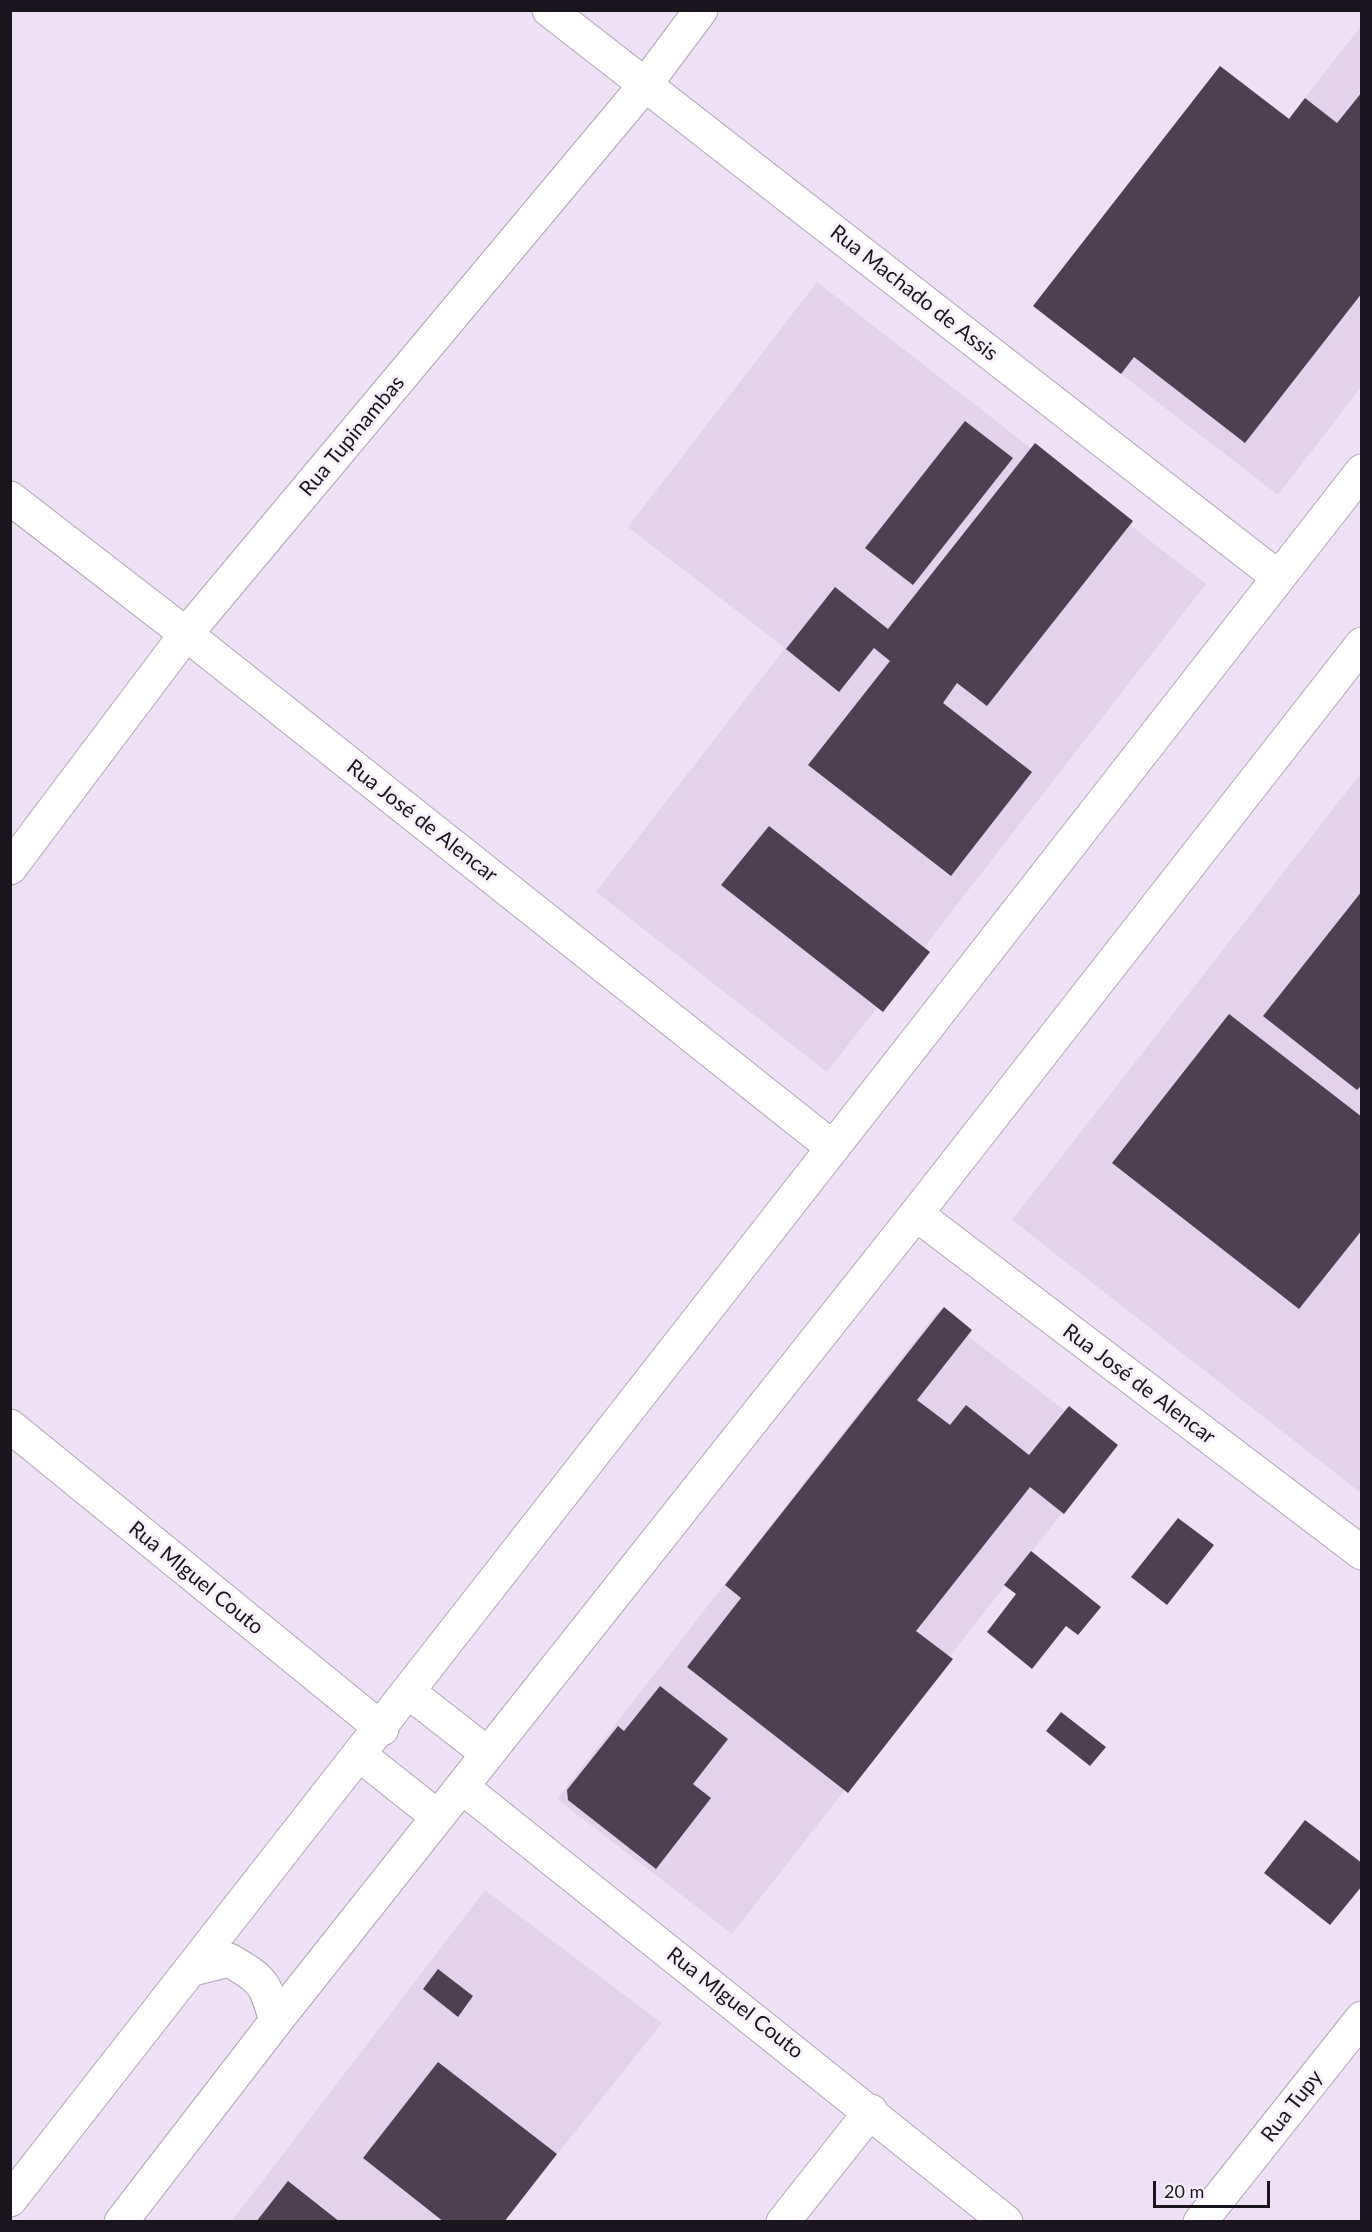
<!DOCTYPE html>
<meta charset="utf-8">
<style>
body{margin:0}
#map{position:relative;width:1372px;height:2232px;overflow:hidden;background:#eee0f5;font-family:Lato,sans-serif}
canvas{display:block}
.frame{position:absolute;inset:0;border:12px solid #1a151c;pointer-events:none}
.scale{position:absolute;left:1153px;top:2181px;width:117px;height:27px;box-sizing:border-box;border:3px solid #1a151c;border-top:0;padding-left:8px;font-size:18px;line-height:21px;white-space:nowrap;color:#1a151c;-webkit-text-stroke:4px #f8f0fc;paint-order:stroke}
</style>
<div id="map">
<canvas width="1372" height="2232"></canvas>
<div class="frame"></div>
<div class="scale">20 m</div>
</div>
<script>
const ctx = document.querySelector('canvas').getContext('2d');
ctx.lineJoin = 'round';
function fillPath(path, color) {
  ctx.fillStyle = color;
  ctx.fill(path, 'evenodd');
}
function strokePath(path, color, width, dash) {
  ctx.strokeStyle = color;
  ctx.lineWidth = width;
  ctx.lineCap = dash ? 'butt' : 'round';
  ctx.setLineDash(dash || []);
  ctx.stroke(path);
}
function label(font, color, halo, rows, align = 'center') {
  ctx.font = font + ' Lato,sans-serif';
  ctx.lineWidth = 6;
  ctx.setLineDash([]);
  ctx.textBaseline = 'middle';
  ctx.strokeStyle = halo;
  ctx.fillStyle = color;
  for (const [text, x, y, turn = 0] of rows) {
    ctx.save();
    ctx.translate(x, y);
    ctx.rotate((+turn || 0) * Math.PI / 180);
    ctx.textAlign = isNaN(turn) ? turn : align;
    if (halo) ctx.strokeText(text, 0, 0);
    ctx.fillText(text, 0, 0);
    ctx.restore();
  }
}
fillPath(new Path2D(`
 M 1361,26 L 1361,387 L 1278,495 L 1033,306 L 1220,66 L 1289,118 Z
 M 817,282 L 1206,584 L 827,1072 L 596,892 L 785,648 L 628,527 Z
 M 1361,773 L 1361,1493 L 1012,1220 Z
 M 937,1312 L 1113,1448 L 732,1934 L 557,1799 Z
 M 485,1890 L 662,2023 L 504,2221 L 231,2222 Z`), '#e4d2ed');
fillPath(new Path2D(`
 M 1220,66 L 1289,119 L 1305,98 L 1337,123 L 1362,92 L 1362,293 L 1245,443 L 1134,357 L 1121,374 L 1033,306 Z
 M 965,421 L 1013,458 L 913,585 L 865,548 Z
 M 1035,443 L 1133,521 L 987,706 L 957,683 L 943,703 L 1032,772 L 951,876 L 808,765 L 890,661 L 874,648 L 839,692 L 786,649 L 835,587 L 888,629 Z
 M 769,826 L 930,952 L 883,1012 L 721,885 Z
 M 1362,891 L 1362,1085 L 1357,1090 L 1263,1016 Z
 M 1229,1014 L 1362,1117 L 1362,1230 L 1299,1309 L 1112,1163 Z
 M 944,1307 L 972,1330 L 917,1400 L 950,1425 L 966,1405 L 1029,1455 L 1069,1406 L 1118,1445 L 1064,1514 L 1030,1487 L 916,1631 L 953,1659 L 848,1793 L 687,1667 L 741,1598 L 725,1585 Z
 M 1178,1518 L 1214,1545 L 1167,1605 L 1131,1577 Z
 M 1031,1551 L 1101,1607 L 1078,1635 L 1066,1626 L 1032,1669 L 987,1632 L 1016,1594 L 1004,1585 Z
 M 660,1686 L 728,1739 L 693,1784 L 711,1798 L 656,1869 L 568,1800 L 567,1790 L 618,1726 L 624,1731 Z
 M 1061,1712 L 1106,1747 L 1090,1766 L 1046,1731 Z
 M 1305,1820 L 1362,1863 L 1362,1886 L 1330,1925 L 1264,1873 Z
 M 438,1969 L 473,1996 L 458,2017 L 423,1989 Z
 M 438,2062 L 557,2154 L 504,2222 L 444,2222 L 363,2158 Z
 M 288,2181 L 340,2222 L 256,2222 Z`), '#4c4051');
const minor = new Path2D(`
 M 549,10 L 1278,577
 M 10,498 L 186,634 L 832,1147
 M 10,868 L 186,634 L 645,85 L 701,10
 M 916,1214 L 1362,1553
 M 10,1426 L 382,1729
 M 462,1787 L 1006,2222
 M 783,2222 L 871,2111
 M 1200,2222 L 1362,2018`);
const primary = new Path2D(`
 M 410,1693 L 488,1754
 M 361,1756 L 438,1817
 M 193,1969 L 229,1960 C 264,1980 265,1983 276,2021
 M 10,2200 C 464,1627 909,1046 1362,471
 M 121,2222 L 276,2021 L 916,1214 L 1362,644`);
strokePath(minor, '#b1a4b8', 35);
strokePath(primary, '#b1a4b8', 35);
strokePath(minor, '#fff', 33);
strokePath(primary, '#fff', 33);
label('21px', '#1a151c', '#f8f0fc', [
 ["Rua Machado de Assis",914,293,38],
 ["Rua Tupinambas",352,436,-50],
 ["Rua José de Alencar",422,821,38],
 ["Rua José de Alencar",1139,1384,37],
 ["Rua MIguel Couto",196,1578,39],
 ["Rua MIguel Couto",735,2003,38],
 ["Rua Tupy",1292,2106,-52]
]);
</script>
